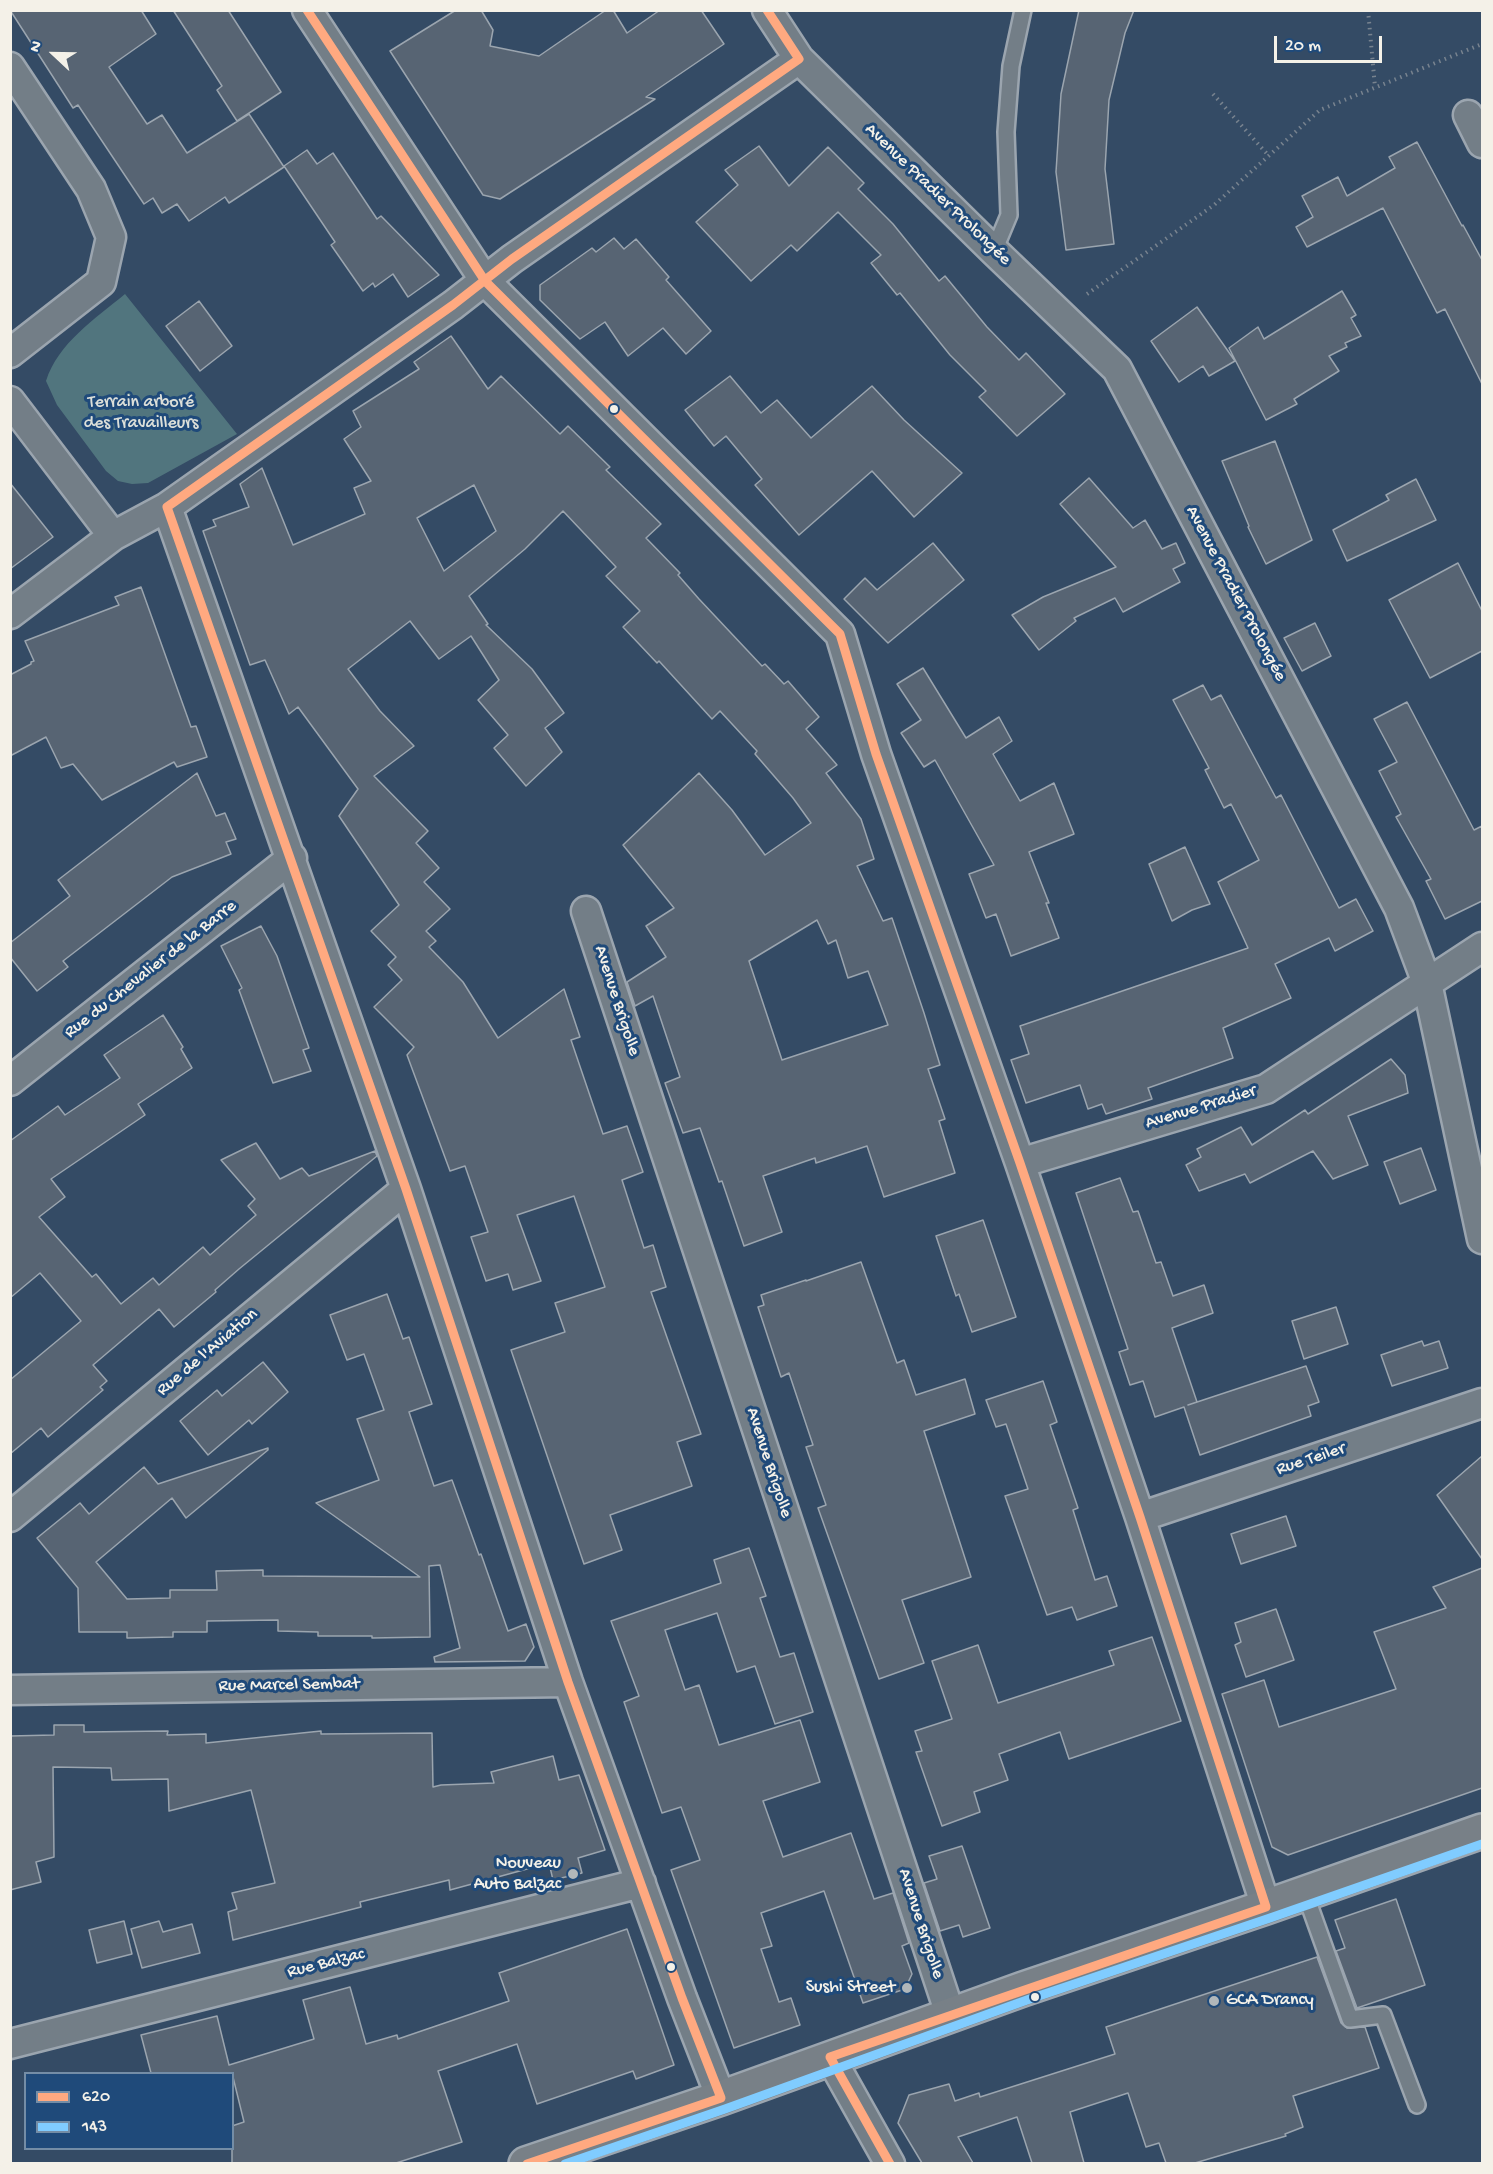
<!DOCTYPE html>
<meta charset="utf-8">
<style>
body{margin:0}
#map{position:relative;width:1493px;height:2174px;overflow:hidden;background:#344b65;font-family:"Gochi Hand",sans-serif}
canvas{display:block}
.frame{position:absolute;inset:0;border:12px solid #f4f1e8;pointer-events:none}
.legend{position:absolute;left:24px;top:2072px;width:210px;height:78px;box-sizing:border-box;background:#1f4a7a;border:2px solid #748da6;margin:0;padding:8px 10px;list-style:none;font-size:18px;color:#f4f1e8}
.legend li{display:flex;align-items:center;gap:12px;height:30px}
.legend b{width:30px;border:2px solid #748da6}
.north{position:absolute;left:24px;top:24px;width:60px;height:60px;-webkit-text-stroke:4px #1f4a7a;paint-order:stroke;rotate:292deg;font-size:16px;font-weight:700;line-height:24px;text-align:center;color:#f4f1e8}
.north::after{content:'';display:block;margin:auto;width:21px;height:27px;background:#f4f1e8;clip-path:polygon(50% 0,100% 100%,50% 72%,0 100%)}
.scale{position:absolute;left:1274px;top:36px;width:108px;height:27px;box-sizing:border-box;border:3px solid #f4f1e8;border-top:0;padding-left:8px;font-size:18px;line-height:21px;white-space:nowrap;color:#f4f1e8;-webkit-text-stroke:4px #1f4a7a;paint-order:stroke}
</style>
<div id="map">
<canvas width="1493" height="2174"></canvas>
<div class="frame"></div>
<ul class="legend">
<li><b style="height:8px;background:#ffa980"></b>620</li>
<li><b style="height:8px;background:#80ccff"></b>143</li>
</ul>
<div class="north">N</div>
<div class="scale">20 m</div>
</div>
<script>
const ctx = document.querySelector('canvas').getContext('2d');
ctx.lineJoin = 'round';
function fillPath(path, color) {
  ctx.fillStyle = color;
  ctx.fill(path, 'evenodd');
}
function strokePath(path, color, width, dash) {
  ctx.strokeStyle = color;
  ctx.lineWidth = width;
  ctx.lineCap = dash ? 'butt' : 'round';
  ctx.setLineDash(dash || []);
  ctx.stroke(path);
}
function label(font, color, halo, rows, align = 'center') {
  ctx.font = font + ' "Gochi Hand",sans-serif';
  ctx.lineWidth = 6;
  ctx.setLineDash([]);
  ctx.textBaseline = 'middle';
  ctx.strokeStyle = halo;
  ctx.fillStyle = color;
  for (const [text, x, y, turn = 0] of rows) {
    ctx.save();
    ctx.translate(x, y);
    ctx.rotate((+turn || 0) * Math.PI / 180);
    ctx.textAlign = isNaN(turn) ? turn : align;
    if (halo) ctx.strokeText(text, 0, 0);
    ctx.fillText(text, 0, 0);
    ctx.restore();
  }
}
fillPath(new Path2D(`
 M 125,294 L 237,434 L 148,483 L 132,484 L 118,481 L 106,471 L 57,405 L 46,381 C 58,343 95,319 125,294 Z`), '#51757e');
const building = new Path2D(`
 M 10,10 L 141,10 L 156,34 L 109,67 L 147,124 L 162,115 L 187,153 L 249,114 L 284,167 L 229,203 L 225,197 L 189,221 L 177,204 L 162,213 L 153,198 L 144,204 L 78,105 L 73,108 Z
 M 173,10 L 228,10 L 281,92 L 237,121 L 217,90 L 222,86 Z
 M 456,10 L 481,10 L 493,30 L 490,46 L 539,56 L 606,10 L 613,10 L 627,33 L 660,10 L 701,10 L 724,44 L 646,97 L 655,99 L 500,199 L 483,195 L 390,51 Z
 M 1079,10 L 1134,10 L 1125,33 L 1109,100 L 1105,169 L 1114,244 L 1066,250 L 1056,172 L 1061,94 Z
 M 1417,142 L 1462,226 L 1463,225 L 1482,260 L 1482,384 L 1445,309 L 1437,313 L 1383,208 L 1307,247 L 1296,227 L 1313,217 L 1302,196 L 1338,177 L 1347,196 L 1395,168 L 1389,157 Z
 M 759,146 L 789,186 L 828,147 L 864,183 L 858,189 L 893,224 L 939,281 L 945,276 L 987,327 L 1019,360 L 1026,353 L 1065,394 L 1017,436 L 979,397 L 986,391 L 950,355 L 900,293 L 897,295 L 871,263 L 881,255 L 838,212 L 797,251 L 791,245 L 751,281 L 696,222 L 738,185 L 725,170 Z
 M 307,150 L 317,164 L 333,153 L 377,219 L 381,216 L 439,275 L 408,297 L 393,274 L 375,287 L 373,283 L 363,291 L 331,245 L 335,242 L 284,166 Z
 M 614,238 L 624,249 L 636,239 L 669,277 L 666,280 L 711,331 L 686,354 L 663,328 L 628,356 L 605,322 L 580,339 L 540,300 L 540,285 L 592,248 L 596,252 Z
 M 1342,291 L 1356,315 L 1351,318 L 1361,336 L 1345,343 L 1347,347 L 1329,356 L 1339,371 L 1294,399 L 1297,404 L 1266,420 L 1229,348 L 1258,327 L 1264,339 Z
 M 199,301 L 232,346 L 200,371 L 166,326 Z
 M 1197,307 L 1235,361 L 1209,376 L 1203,366 L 1179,382 L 1151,341 Z
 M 451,336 L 488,389 L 501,376 L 560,434 L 568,426 L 610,467 L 606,470 L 661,524 L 646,538 L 680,573 L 678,575 L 699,599 L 762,666 L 765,664 L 784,684 L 788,681 L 819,717 L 806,729 L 837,765 L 826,773 L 861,819 L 874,859 L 857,866 L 883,921 L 892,918 L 924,1013 L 940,1065 L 928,1069 L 945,1119 L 939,1121 L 955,1173 L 884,1197 L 867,1146 L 816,1163 L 815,1158 L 763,1176 L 782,1232 L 744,1246 L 722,1181 L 719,1182 L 700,1128 L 683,1133 L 665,1083 L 680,1077 L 653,996 L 635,1006 L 627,982 L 666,957 L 646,926 L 674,908 L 623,845 L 699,773 L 732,810 L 765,855 L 811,823 L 793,798 L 755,754 L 757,751 L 720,711 L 712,719 L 659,661 L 657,663 L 623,627 L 640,611 L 606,576 L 616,567 L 563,511 L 525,549 L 469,596 L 488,624 L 486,625 L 532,669 L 564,713 L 545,728 L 562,752 L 526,786 L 494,748 L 508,735 L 478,700 L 499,680 L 471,636 L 439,659 L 410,621 L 348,669 L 380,711 L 414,746 L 374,776 L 428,831 L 416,843 L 439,868 L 424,882 L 450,909 L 426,931 L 436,941 L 429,947 L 463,982 L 498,1038 L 564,989 L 580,1037 L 571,1040 L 603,1134 L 627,1126 L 643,1172 L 622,1180 L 644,1248 L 653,1245 L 666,1287 L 651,1292 L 701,1434 L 677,1442 L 692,1486 L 610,1515 L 622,1550 L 584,1564 L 511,1350 L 565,1332 L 555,1303 L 605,1287 L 574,1196 L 517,1215 L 541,1281 L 513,1290 L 508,1274 L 486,1281 L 471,1237 L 488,1232 L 465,1166 L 450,1171 L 407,1055 L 414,1047 L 374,1007 L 402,980 L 388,965 L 396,957 L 371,931 L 399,905 L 339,816 L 358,789 L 298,707 L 289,714 L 265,660 L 250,665 L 203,531 L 216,526 L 213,520 L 249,507 L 240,484 L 262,468 L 293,545 L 365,514 L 354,488 L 371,481 L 344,439 L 361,427 L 353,411 L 419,369 L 414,362 ZM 474,485 L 496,531 L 444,571 L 417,518 ZM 817,920 L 828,944 L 836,940 L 848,978 L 868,971 L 888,1025 L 782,1060 L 749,961 Z
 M 730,376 L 761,413 L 777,400 L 811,438 L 872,386 L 904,420 L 962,473 L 914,517 L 872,471 L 799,535 L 755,485 L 762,479 L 726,436 L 714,446 L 685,410 Z
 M 1275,441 L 1312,540 L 1266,564 L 1248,527 L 1249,526 L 1222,461 Z
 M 1089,478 L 1133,528 L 1145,520 L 1162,549 L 1176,543 L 1185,563 L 1173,569 L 1180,582 L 1123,612 L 1115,598 L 1074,618 L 1076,621 L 1039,650 L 1012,615 L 1043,597 L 1116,567 L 1060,504 Z
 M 1416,479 L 1436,520 L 1347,561 L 1333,530 L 1389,500 L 1386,495 Z
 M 10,483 L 53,537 L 10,569 Z
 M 933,543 L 964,580 L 888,643 L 844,599 L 865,578 L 877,590 Z
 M 1458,563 L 1482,611 L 1482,651 L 1430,678 L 1389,600 Z
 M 141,587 L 191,727 L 196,726 L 207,757 L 177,767 L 174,762 L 102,800 L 73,764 L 61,768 L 46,737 L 10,756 L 10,675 L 31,664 L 31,662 L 34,661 L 25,641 L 119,605 L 115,597 Z
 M 1315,623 L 1331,656 L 1302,671 L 1284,638 Z
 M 923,668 L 966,738 L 999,717 L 1012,741 L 993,754 L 1020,801 L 1054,783 L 1074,834 L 1029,852 L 1049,903 L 1046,903 L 1059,938 L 1011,956 L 996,914 L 986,918 L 969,874 L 994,865 L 935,760 L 924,767 L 901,733 L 921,720 L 897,684 Z
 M 1203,685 L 1211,700 L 1221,695 L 1276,798 L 1281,795 L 1339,908 L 1356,899 L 1373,931 L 1335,951 L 1329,938 L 1275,964 L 1291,998 L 1223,1028 L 1233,1058 L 1148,1088 L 1152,1099 L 1106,1114 L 1102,1104 L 1088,1109 L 1080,1085 L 1026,1103 L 1011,1060 L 1029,1054 L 1020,1026 L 1248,948 L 1218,882 L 1259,860 L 1231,804 L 1224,808 L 1205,770 L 1209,768 L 1173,700 Z
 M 1407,702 L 1474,830 L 1482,826 L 1482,901 L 1445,919 L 1426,881 L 1431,879 L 1396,817 L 1401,814 L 1379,771 L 1397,762 L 1374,719 Z
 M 197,773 L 216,816 L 225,813 L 236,839 L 226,842 L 231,854 L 172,877 L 63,961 L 68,967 L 37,991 L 10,957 L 10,943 L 70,896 L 58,880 Z
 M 1185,847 L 1210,904 L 1192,910 L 1172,921 L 1149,864 Z
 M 261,926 L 277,956 L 309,1048 L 303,1050 L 311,1071 L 273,1083 L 239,990 L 242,988 L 221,946 Z
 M 163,1015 L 183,1047 L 181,1049 L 192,1068 L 138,1104 L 145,1115 L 51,1179 L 65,1197 L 39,1217 L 92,1277 L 96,1274 L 121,1304 L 153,1278 L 159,1285 L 203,1247 L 210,1255 L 256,1215 L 248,1206 L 255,1199 L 221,1160 L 256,1143 L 280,1179 L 302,1168 L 309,1176 L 375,1151 L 377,1156 L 239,1269 L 215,1290 L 216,1292 L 174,1327 L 159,1309 L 93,1365 L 107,1381 L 100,1387 L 103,1390 L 48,1437 L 41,1428 L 10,1454 L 10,1380 L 81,1321 L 40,1273 L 10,1298 L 10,1141 L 58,1106 L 65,1115 L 120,1078 L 104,1055 Z
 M 1391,1059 L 1405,1075 L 1408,1093 L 1348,1116 L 1368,1165 L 1333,1179 L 1313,1151 L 1250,1183 L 1245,1174 L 1199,1191 L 1186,1165 L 1201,1157 L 1197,1149 L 1241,1127 L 1252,1145 L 1305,1110 L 1308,1114 Z
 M 1421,1148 L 1436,1190 L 1400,1204 L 1384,1162 Z
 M 1120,1178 L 1133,1212 L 1138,1211 L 1156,1263 L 1161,1262 L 1173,1296 L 1204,1285 L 1213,1313 L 1172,1328 L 1197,1402 L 1188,1405 L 1306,1366 L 1319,1402 L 1308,1406 L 1311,1416 L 1200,1455 L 1184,1407 L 1155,1417 L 1143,1381 L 1130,1385 L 1119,1352 L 1128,1349 L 1076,1193 Z
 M 983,1220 L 1016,1317 L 972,1332 L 959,1294 L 956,1296 L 936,1236 Z
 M 861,1262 L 897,1363 L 904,1360 L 916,1395 L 965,1379 L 975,1414 L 924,1431 L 971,1577 L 902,1600 L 924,1663 L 879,1679 L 818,1508 L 826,1505 L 806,1447 L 813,1445 L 789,1373 L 781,1377 L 758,1307 L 764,1305 L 761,1295 L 806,1280 L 806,1281 Z
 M 387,1294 L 403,1339 L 409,1337 L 432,1404 L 409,1412 L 434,1486 L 452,1480 L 479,1555 L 481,1554 L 508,1631 L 526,1624 L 534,1647 L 525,1661 L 435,1662 L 434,1657 L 460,1648 L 440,1565 L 429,1566 L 430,1637 L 372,1638 L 372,1636 L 318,1636 L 318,1632 L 278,1631 L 278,1620 L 207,1621 L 207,1632 L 173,1632 L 173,1637 L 127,1638 L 127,1632 L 79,1632 L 78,1588 L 37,1538 L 80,1503 L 89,1514 L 144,1467 L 158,1484 L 268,1448 L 268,1450 L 186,1518 L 172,1498 L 96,1562 L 127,1599 L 170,1598 L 170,1590 L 217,1590 L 216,1571 L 263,1570 L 263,1576 L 420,1577 L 316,1503 L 379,1480 L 357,1419 L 384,1410 L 364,1354 L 347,1360 L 330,1315 Z
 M 1336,1307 L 1348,1344 L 1304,1359 L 1292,1321 Z
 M 1422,1341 L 1424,1346 L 1439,1341 L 1448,1368 L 1392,1386 L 1381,1355 Z
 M 263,1362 L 288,1392 L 252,1424 L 249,1420 L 208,1455 L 180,1421 L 217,1390 L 222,1396 Z
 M 1043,1381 L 1057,1422 L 1050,1425 L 1078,1508 L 1073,1510 L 1095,1580 L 1107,1576 L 1117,1606 L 1077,1620 L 1072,1607 L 1047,1615 L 1005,1496 L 1028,1489 L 1006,1424 L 996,1427 L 986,1400 Z
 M 1482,1456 L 1482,1559 L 1437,1495 Z
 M 1286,1516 L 1296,1546 L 1241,1564 L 1231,1534 Z
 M 749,1548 L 766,1596 L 760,1598 L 780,1657 L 794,1653 L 813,1712 L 775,1724 L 755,1666 L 737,1672 L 717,1613 L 665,1630 L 685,1690 L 699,1685 L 719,1745 L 800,1720 L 820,1782 L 763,1801 L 783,1857 L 851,1833 L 874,1899 L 893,1893 L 909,1943 L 902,1946 L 912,1974 L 905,1989 L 863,2003 L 824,1891 L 761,1913 L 772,1946 L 761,1949 L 779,2002 L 791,1998 L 800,2025 L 734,2048 L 671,1870 L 700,1860 L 681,1807 L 662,1813 L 624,1702 L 639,1696 L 611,1621 L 721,1583 L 714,1560 Z
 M 1482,1568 L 1482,1788 L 1288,1855 L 1272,1847 L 1222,1694 L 1264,1680 L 1279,1727 L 1396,1689 L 1374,1632 L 1446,1608 L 1433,1587 Z
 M 1276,1609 L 1294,1660 L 1246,1677 L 1235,1645 L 1241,1642 L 1235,1623 Z
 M 1152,1637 L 1181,1721 L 1069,1759 L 1060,1732 L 999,1754 L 1008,1780 L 974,1792 L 980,1812 L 942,1826 L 916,1752 L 922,1751 L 915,1731 L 952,1719 L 932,1661 L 978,1645 L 998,1703 L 1114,1665 L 1109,1651 Z
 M 54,1725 L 84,1725 L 84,1732 L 168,1731 L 167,1735 L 206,1734 L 206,1743 L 321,1731 L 321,1734 L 432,1733 L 433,1787 L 441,1785 L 494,1783 L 491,1772 L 553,1756 L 559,1780 L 579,1775 L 605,1850 L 578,1858 L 582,1873 L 553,1880 L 549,1863 L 450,1890 L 449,1880 L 360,1902 L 361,1907 L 233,1940 L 228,1912 L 237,1909 L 232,1893 L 275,1883 L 251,1790 L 169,1811 L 168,1779 L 112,1780 L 111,1768 L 53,1767 L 54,1857 L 36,1862 L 41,1882 L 10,1890 L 10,1736 L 54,1735 Z
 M 962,1846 L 990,1928 L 963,1937 L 959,1925 L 940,1931 L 924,1883 L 937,1879 L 929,1856 Z
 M 1396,1899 L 1425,1985 L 1357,2008 L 1336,1951 L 1345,1948 L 1335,1920 Z
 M 124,1921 L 132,1954 L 97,1963 L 89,1930 Z
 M 159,1921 L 163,1932 L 192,1924 L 200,1953 L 142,1968 L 131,1929 Z
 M 627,1929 L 674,2065 L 636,2079 L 633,2071 L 537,2104 L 517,2044 L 438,2071 L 462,2142 L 396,2163 L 232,2163 L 232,2126 L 244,2122 L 232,2073 L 151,2073 L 141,2035 L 217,2016 L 229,2065 L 314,2039 L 303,2000 L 350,1987 L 366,2044 L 397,2035 L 398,2039 L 509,2001 L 499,1973 Z
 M 1317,1957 L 1341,2023 L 1347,2028 L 1365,2027 L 1379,2068 L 1293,2096 L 1303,2127 L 1285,2134 L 1286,2136 L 1195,2163 L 1166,2163 L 1159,2143 L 1146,2147 L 1128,2093 L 1070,2112 L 1084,2163 L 1032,2163 L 1017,2117 L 958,2137 L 973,2163 L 922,2163 L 898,2123 L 909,2095 L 949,2084 L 955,2101 L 979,2093 L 980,2097 L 1115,2054 L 1106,2027 Z`);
fillPath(building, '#576473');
strokePath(building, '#9ba5af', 1.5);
const service = new Path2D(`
 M 994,251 L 1009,215 L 1006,132 L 1011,66 L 1023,10
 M 1305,1893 L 1350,2019 L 1383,2015 L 1417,2105`);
const minor = new Path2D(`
 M 307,10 L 485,281 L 840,634 L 876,754 L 1020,1163 L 1140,1517 L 1266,1907
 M 767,10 L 799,59 L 994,251 L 1117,369 L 1399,908 L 1427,983 L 1482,1239
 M 10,67 L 91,189 L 111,237 L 101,282 L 10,353
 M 1468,115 L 1482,143
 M 10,401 L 113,536
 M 167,507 L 406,1189 L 568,1682 L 682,1998 L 721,2098
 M 10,614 L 113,536 L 167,507 L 453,305 L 512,259 L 799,59
 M 586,911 L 950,2014
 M 10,1081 L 292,858
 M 1020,1163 L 1266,1089 L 1482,947
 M 10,1517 L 406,1189
 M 1140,1517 L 1482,1403
 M 10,1690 L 568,1682
 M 10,2044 L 641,1883
 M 830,2057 L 890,2164`);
const primary = new Path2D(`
 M 526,2164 L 721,2098 L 1023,1989 L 1266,1907 L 1482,1831`);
strokePath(service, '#9ba5af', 20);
strokePath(minor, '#9ba5af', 33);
strokePath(primary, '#9ba5af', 38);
strokePath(new Path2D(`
 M 1368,10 L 1375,87
 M 1213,94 L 1269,156
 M 1087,294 L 1214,205 L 1320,110 L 1482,44`), '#78838f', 4, [1.5, 4.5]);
strokePath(service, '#737e87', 15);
strokePath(minor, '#737e87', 28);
strokePath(primary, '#788087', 33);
strokePath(new Path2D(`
 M 307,10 L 485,281 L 840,634 L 876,754 L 1020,1163 L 1140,1517 L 1266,1907 L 830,2057 L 890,2164
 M 527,2164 L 721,2098 L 682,1998 L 568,1682 L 406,1189 L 167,507 L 453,305 L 512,259 L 799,59 L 767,10`), '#ffa980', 9);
strokePath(new Path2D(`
 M 565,2164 L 725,2109 L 1027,2000 L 1270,1918 L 1482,1844`), '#80ccff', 9);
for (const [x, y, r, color] of [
 [614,409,5,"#f4f1e8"],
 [573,1874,6,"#b1b7ba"],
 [671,1967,5,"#f4f1e8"],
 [907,1988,6,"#b1b7ba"],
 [1035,1997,5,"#f4f1e8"],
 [1214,2001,6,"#b1b7ba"]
]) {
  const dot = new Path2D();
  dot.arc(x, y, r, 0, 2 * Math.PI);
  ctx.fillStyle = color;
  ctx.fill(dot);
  strokePath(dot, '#1f4a7a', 2);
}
label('18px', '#f4f1e8', '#1f4a7a', [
 ["Avenue Pradier Prolongée",937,195,44],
 ["Avenue Pradier Prolongée",1235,594,62],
 ["Rue du Chevalier de la Barre",151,970,-38],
 ["Avenue Brigolle",616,1001,72],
 ["Avenue Pradier",1201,1108,-17],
 ["Rue de l'Aviation",208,1353,-40],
 ["Rue Teiler",1311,1460,-18],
 ["Avenue Brigolle",768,1463,72],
 ["Rue Marcel Sembat",289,1686,-1],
 ["Avenue Brigolle",920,1924,72],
 ["Rue Balzac",326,1964,-14]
]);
label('18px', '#dcdfd9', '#1f4a7a', [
 ["Terrain arboré",141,403],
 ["des Travailleurs",141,424]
]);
label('18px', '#f4f1e8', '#1f4a7a', [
 ["Nouveau",561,1864],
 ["Auto Balzac",561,1885],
 ["Sushi Street",895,1988],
 ["GCA Drancy",1226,2001,"left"]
], 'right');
</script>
